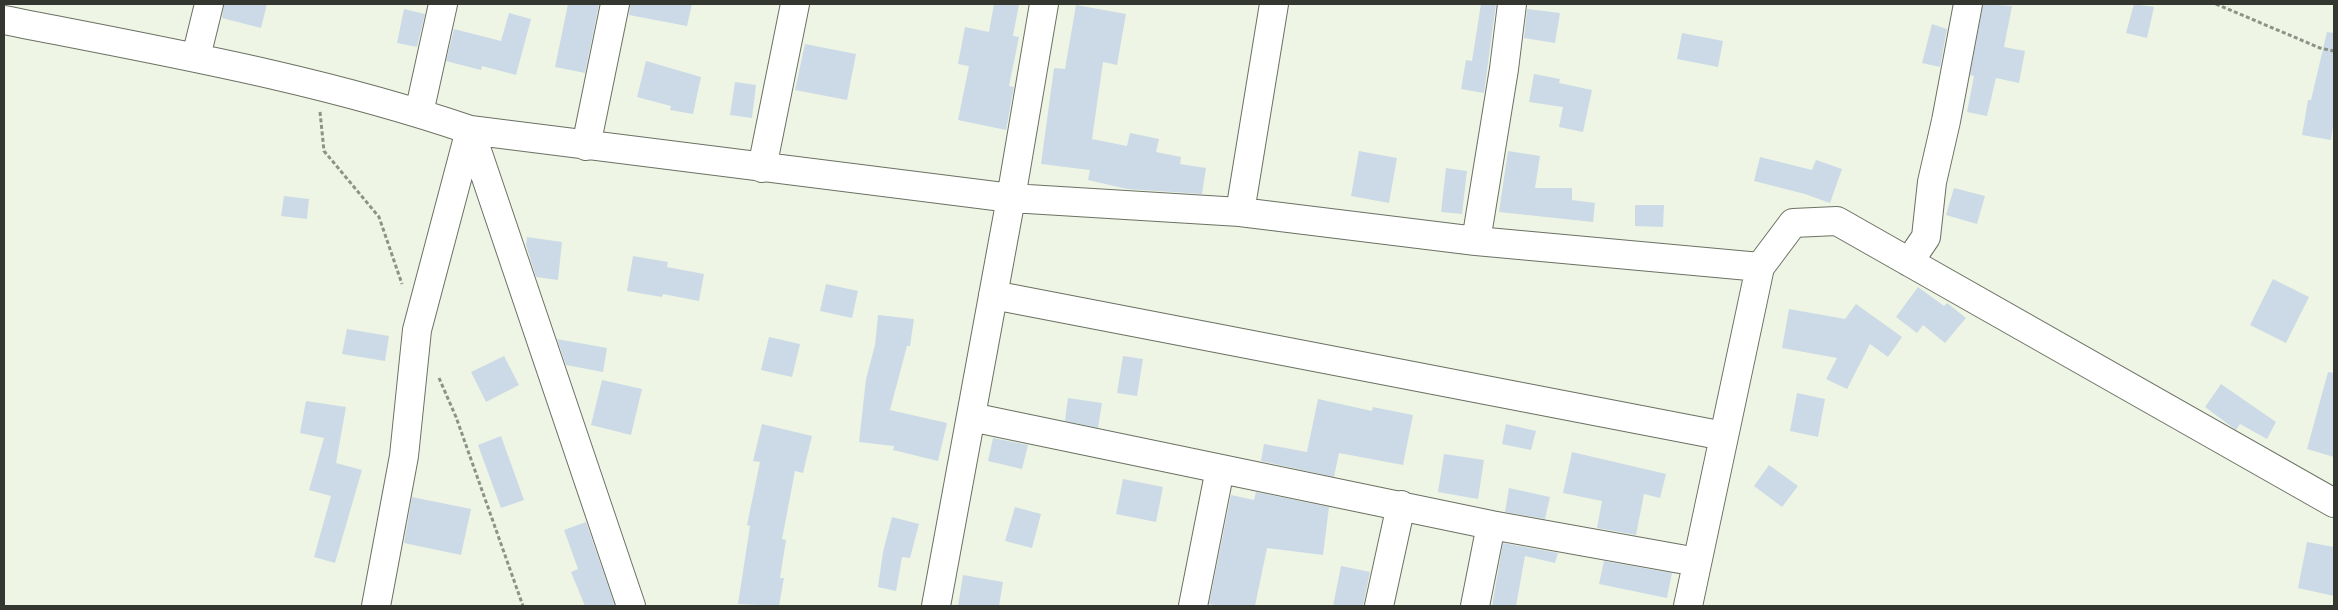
<!DOCTYPE html>
<style>
body{margin:0}
#map{position:relative;width:2338px;height:610px;overflow:hidden;background:#eef5e4;font-family:Arial,sans-serif}
canvas{display:block}
.frame{position:absolute;inset:0;border:5px solid #343730;pointer-events:none}
</style>
<div id="map">
<canvas width="2338" height="610"></canvas>
<div class="frame"></div>
</div>
<script>
const ctx = document.querySelector('canvas').getContext('2d');
ctx.lineJoin = 'round';
function fillPath(path, color) {
  ctx.fillStyle = color;
  ctx.fill(path, 'evenodd');
}
function strokePath(path, color, width, dash) {
  ctx.strokeStyle = color;
  ctx.lineWidth = width;
  ctx.lineCap = dash ? 'butt' : 'round';
  ctx.setLineDash(dash || []);
  ctx.stroke(path);
}
fillPath(new Path2D(`
 M 224,4 L 267,4 L 261,28 L 222,18 Z
 M 568,4 L 599,4 L 585,73 L 555,67 Z
 M 630,4 L 692,4 L 687,26 L 629,15 Z
 M 994,4 L 1019,4 L 1013,36 L 1019,37 L 1009,86 L 1014,87 L 1006,130 L 958,120 L 969,66 L 958,64 L 965,27 L 989,32 Z
 M 1481,4 L 1496,4 L 1484,93 L 1461,89 L 1466,60 L 1472,61 Z
 M 1983,4 L 2012,6 L 2004,47 L 2025,51 L 2019,83 L 1996,78 L 1987,116 L 1967,112 L 1974,76 L 1970,75 Z
 M 2134,4 L 2154,7 L 2147,38 L 2126,33 Z
 M 1076,5 L 1126,14 L 1117,65 L 1103,62 L 1092,139 L 1127,146 L 1130,133 L 1159,139 L 1156,152 L 1181,157 L 1180,164 L 1206,168 L 1202,194 L 1127,189 L 1088,180 L 1090,170 L 1041,164 L 1054,68 L 1065,69 Z
 M 404,9 L 425,14 L 417,47 L 397,43 Z
 M 1527,9 L 1560,13 L 1555,43 L 1524,38 Z
 M 509,13 L 531,19 L 516,75 L 482,66 L 481,70 L 446,61 L 454,29 L 501,41 Z
 M 1932,24 L 1947,29 L 1940,67 L 1922,63 Z
 M 2327,32 L 2334,33 L 2334,120 L 2331,140 L 2302,135 L 2308,100 L 2311,100 Z
 M 1682,33 L 1723,41 L 1718,67 L 1677,59 Z
 M 805,44 L 856,54 L 847,100 L 795,90 Z
 M 646,61 L 701,77 L 693,114 L 670,110 L 671,106 L 637,97 Z
 M 1534,74 L 1560,79 L 1559,83 L 1592,90 L 1583,132 L 1559,127 L 1563,107 L 1529,102 Z
 M 735,82 L 756,85 L 752,118 L 730,115 Z
 M 1359,151 L 1397,158 L 1389,203 L 1351,196 Z
 M 1508,151 L 1540,156 L 1535,188 L 1572,188 L 1572,200 L 1595,203 L 1593,222 L 1499,212 Z
 M 1760,157 L 1812,170 L 1816,160 L 1842,169 L 1830,203 L 1805,194 L 1754,181 Z
 M 1446,168 L 1467,171 L 1462,214 L 1441,212 Z
 M 1954,188 L 1985,196 L 1977,224 L 1946,215 Z
 M 284,196 L 309,199 L 307,219 L 281,216 Z
 M 1635,205 L 1664,205 L 1663,227 L 1635,226 Z
 M 527,237 L 562,242 L 558,280 L 536,277 L 526,245 Z
 M 633,256 L 668,262 L 667,267 L 704,274 L 699,301 L 663,294 L 662,297 L 627,291 Z
 M 2273,279 L 2309,297 L 2286,343 L 2250,325 Z
 M 826,284 L 858,291 L 852,318 L 820,311 Z
 M 1918,287 L 1944,306 L 1947,303 L 1966,318 L 1945,343 L 1923,325 L 1917,333 L 1896,317 Z
 M 1856,304 L 1902,337 L 1888,357 L 1870,344 L 1847,389 L 1826,379 L 1837,358 L 1782,348 L 1789,309 L 1845,319 Z
 M 878,315 L 914,319 L 910,346 L 907,346 L 890,410 L 947,423 L 938,461 L 893,450 L 894,446 L 859,442 L 866,379 L 875,345 Z
 M 347,329 L 389,336 L 385,361 L 342,354 Z
 M 769,337 L 800,344 L 792,377 L 761,370 Z
 M 557,339 L 607,348 L 603,372 L 566,365 Z
 M 504,356 L 519,385 L 486,402 L 471,372 Z
 M 1123,356 L 1143,359 L 1137,396 L 1117,393 Z
 M 2328,372 L 2334,373 L 2334,457 L 2307,449 Z
 M 602,380 L 642,389 L 631,435 L 591,425 Z
 M 2221,384 L 2276,422 L 2267,439 L 2240,424 L 2236,430 L 2205,407 Z
 M 1797,393 L 1825,399 L 1818,437 L 1790,431 Z
 M 1068,398 L 1102,403 L 1098,428 L 1065,421 Z
 M 1318,399 L 1372,411 L 1373,407 L 1413,415 L 1403,465 L 1339,453 L 1334,477 L 1261,461 L 1264,444 L 1307,452 Z
 M 306,401 L 346,407 L 336,463 L 362,470 L 335,563 L 314,557 L 331,496 L 309,490 L 324,438 L 300,433 Z
 M 762,424 L 812,436 L 803,473 L 795,471 L 782,539 L 786,540 L 780,578 L 784,578 L 779,606 L 738,604 L 750,526 L 747,525 L 760,462 L 753,461 Z
 M 1506,424 L 1536,431 L 1531,450 L 1502,444 Z
 M 501,436 L 524,500 L 501,508 L 478,445 Z
 M 993,438 L 1028,445 L 1022,469 L 988,461 Z
 M 1572,452 L 1666,474 L 1660,498 L 1644,494 L 1636,535 L 1597,528 L 1602,501 L 1563,493 Z
 M 1444,454 L 1484,460 L 1478,499 L 1438,492 Z
 M 1769,465 L 1798,486 L 1782,507 L 1754,486 Z
 M 1123,479 L 1163,487 L 1156,522 L 1116,514 Z
 M 1509,488 L 1550,497 L 1545,519 L 1505,512 Z
 M 1256,492 L 1329,507 L 1323,555 L 1267,548 L 1255,606 L 1221,606 L 1209,604 L 1231,495 L 1254,500 Z
 M 412,497 L 471,509 L 461,555 L 404,543 Z
 M 1015,507 L 1041,514 L 1032,548 L 1005,541 Z
 M 892,517 L 919,524 L 910,558 L 902,557 L 896,591 L 878,587 L 883,552 Z
 M 586,522 L 615,606 L 585,606 L 571,572 L 578,569 L 564,530 Z
 M 2307,542 L 2334,547 L 2334,596 L 2298,588 Z
 M 1503,543 L 1558,553 L 1555,563 L 1525,556 L 1516,606 L 1492,606 Z
 M 1604,561 L 1672,573 L 1667,598 L 1599,584 Z
 M 1341,566 L 1370,572 L 1363,606 L 1333,606 Z
 M 963,575 L 1003,582 L 999,606 L 958,606 Z`), '#ccdae7');
const minor = new Path2D(`
 M 4,20 C 161,51 318,78 470,130 L 1011,198 L 1240,212 L 1476,241 L 1760,267 L 1793,223 L 1837,221 L 2334,503
 M 196,57 L 209,4
 M 419,113 L 443,4
 M 470,130 L 631,606
 M 586,146 L 615,4
 M 762,168 L 795,4
 M 1240,212 L 1274,4
 M 1476,241 L 1504,69 L 1512,4
 M 1909,262 L 1926,237 L 1932,182 L 1946,121 L 1968,4
 M 993,295 L 1724,436
 M 971,417 L 1491,525 L 1475,606
 M 1491,525 L 1697,562
 M 376,606 L 404,456 L 417,330 L 470,130
 M 936,606 L 1011,198 L 1044,4
 M 1193,606 L 1220,469
 M 1379,606 L 1401,505
 M 1688,606 L 1760,267`);
strokePath(minor, '#6b7163', 30);
strokePath(new Path2D(`
 M 2216,4 L 2320,48 L 2334,51
 M 320,112 L 324,151 L 379,217 L 402,284
 M 439,378 L 456,417 L 523,606`), '#8d9287', 3, [4, 2.5]);
strokePath(minor, '#fff', 28);
</script>
